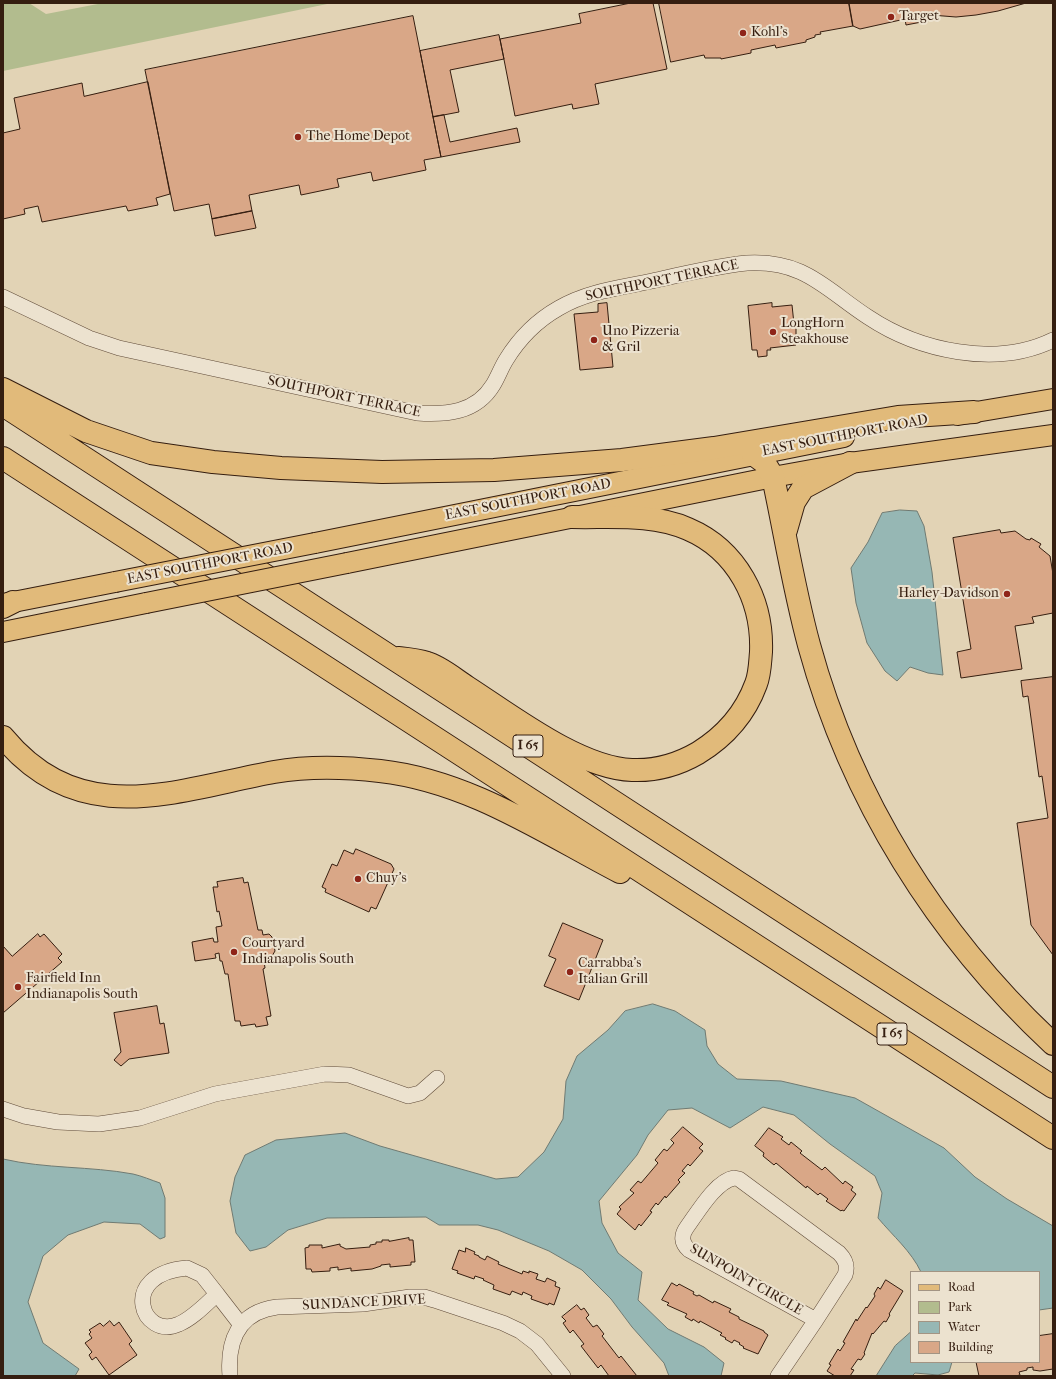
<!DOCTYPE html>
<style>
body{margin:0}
#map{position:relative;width:1056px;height:1379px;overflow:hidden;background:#e2d3b5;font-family:"IM FELL French Canon",serif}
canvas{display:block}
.frame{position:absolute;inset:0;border:4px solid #351e10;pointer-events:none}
.legend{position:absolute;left:910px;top:1271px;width:130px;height:92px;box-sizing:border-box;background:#ece2cf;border:1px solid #a39483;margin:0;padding:5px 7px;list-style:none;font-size:12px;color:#351e10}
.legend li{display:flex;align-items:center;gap:8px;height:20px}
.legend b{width:20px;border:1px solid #a39483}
</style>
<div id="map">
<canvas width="1056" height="1379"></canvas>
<div class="frame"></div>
<ul class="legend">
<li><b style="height:5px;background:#e1ba7a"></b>Road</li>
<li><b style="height:11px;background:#b2bc8e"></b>Park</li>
<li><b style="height:11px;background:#96b7b4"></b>Water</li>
<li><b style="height:11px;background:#d9a787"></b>Building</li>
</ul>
</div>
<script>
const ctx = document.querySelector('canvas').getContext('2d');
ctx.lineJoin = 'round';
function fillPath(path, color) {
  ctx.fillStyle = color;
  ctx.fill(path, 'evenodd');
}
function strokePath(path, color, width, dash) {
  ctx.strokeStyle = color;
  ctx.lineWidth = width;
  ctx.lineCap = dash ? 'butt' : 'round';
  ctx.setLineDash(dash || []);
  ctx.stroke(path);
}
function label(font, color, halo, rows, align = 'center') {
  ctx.font = font + ' "IM FELL French Canon",serif';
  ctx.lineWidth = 4;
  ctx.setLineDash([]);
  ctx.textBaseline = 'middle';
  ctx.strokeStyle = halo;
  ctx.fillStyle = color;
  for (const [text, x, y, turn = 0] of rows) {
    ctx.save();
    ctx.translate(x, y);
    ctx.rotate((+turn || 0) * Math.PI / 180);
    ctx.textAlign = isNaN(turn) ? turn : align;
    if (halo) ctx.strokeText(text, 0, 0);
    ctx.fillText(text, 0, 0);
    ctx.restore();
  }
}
fillPath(new Path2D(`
 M 3,3 L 29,3 L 46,14 L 103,3 L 332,3 L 3,71 Z`), '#b2bc8e');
const water = new Path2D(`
 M 900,510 L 917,511 L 924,526 L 932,572 L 943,675 L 928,673 L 910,667 L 897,681 L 885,671 L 867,643 L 856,603 L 851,568 L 868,542 L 882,513 Z
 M 653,1004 L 675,1011 L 705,1030 L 707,1046 L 718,1064 L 737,1079 L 781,1081 L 855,1098 L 944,1148 L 975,1177 L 1007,1199 L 1053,1226 L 1053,1308 L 1039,1310 L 1039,1272 L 921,1272 C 911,1251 893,1236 878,1218 L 882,1193 L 875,1176 L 830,1144 L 794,1115 L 763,1107 L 730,1128 L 692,1108 L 668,1110 L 648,1135 L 637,1155 L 599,1201 L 602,1223 L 618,1253 L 642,1272 L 638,1300 L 668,1329 L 704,1347 L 724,1363 L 721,1376 L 669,1376 L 664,1363 L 632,1327 L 611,1299 L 582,1270 L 549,1251 L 498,1230 L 478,1225 L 439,1225 L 426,1217 L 327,1218 L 288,1230 L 266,1247 L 250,1251 L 236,1233 L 230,1201 L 235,1177 L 245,1155 L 276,1140 L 345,1133 L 380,1146 L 496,1179 L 518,1177 L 544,1152 L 563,1119 L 566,1081 L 577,1056 L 608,1030 L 625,1011 Z
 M 3,1159 C 46,1169 90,1166 133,1174 C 142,1176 151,1180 160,1183 L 165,1198 L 165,1237 L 160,1239 L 140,1224 L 104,1222 L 68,1235 L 43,1256 L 28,1302 L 43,1343 L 79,1369 L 75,1376 L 3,1376 Z
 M 911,1332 L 911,1362 L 952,1362 L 949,1372 L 938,1375 L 915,1373 L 912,1376 L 876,1376 L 895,1346 Z`);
fillPath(water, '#96b7b4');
strokePath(water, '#6f7a72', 1);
const building = new Path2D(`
 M 631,3 L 653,3 L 667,69 L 595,84 L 599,104 L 573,109 L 572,104 L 515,116 L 500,39 L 581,23 L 579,14 Z
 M 659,3 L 849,3 L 853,26 L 820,32 L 821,34 L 815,35 L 815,37 L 806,40 L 806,42 L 776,48 L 775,45 L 751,50 L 751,53 L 721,59 L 721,58 L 705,58 L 704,55 L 671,62 Z
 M 849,3 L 1026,3 L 998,11 L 976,15 L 956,17 L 931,15 L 932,20 L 906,25 L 905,19 L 860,29 L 853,26 Z
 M 413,16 L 441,157 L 424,160 L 426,170 L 373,181 L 371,172 L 337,179 L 339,187 L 301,195 L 299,185 L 249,195 L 252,211 L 212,219 L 209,204 L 174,211 L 145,70 Z
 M 499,35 L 504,59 L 450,70 L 459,112 L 433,117 L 420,51 Z
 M 148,82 L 170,194 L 156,198 L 158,205 L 128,211 L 126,206 L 42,222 L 38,206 L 24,209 L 25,214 L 3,219 L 3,133 L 20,129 L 14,98 L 82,83 L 84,96 Z
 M 444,115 L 450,142 L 517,128 L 520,142 L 441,157 L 433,117 Z
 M 252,211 L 256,228 L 215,236 L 212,219 Z
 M 607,303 L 613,367 L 580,370 L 574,314 L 598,312 L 598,304 Z
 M 772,303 L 772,307 L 792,305 L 794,324 L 796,324 L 796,345 L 770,348 L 771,350 L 767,350 L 767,356 L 758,357 L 757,350 L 752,350 L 748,306 Z
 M 1000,530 L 1001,533 L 1015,531 L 1026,539 L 1030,540 L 1031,538 L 1041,544 L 1039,547 L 1050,556 L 1053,574 L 1053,613 L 1032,617 L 1034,623 L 1015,626 L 1022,669 L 961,678 L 957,652 L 971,649 L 953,538 Z
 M 1053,677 L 1053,955 L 1031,925 L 1017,823 L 1048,818 L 1042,776 L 1039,777 L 1028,696 L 1023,697 L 1021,681 Z
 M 356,849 L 391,864 L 394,869 L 376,909 L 371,907 L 369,912 L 325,892 L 326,889 L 322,887 L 332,864 L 337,866 L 344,850 L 353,854 Z
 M 243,878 L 244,883 L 248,882 L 258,930 L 262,930 L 263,935 L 269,934 L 272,937 L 275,951 L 272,956 L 266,957 L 267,961 L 264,961 L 265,968 L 263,969 L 271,1016 L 266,1017 L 268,1025 L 256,1027 L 255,1024 L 241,1026 L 240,1021 L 235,1021 L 228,974 L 225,974 L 222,961 L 220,961 L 219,953 L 215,954 L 216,958 L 195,961 L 192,942 L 213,938 L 214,942 L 218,942 L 216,927 L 222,926 L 219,911 L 217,912 L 213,887 L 218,887 L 217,882 Z
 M 563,923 L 603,940 L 579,1000 L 544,986 L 556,959 L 549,956 Z
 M 38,934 L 40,937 L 44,934 L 62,954 L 58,958 L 62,962 L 3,1013 L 3,946 L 12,956 Z
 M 157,1006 L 160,1024 L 164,1023 L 169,1053 L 129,1059 L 121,1066 L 114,1060 L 121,1052 L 114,1013 Z
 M 683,1127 L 703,1144 L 699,1148 L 703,1151 L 690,1166 L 688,1164 L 682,1171 L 685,1173 L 678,1180 L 680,1182 L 666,1198 L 665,1196 L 658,1205 L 656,1203 L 650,1211 L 652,1212 L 641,1226 L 639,1224 L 635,1230 L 617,1214 L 621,1209 L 619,1207 L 634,1193 L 630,1190 L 638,1181 L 641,1183 L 658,1163 L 655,1160 L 664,1149 L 667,1151 L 674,1143 L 671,1140 Z
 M 769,1128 L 783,1137 L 781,1139 L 789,1145 L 791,1142 L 802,1151 L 800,1153 L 822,1170 L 825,1167 L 843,1184 L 845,1181 L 853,1187 L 851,1190 L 856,1194 L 844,1211 L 842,1210 L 841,1211 L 826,1201 L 828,1199 L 820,1193 L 818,1195 L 807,1186 L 806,1188 L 776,1163 L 774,1165 L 763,1156 L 764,1153 L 755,1146 Z
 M 409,1238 L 409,1240 L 413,1240 L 415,1262 L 411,1262 L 411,1265 L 390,1267 L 390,1264 L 381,1265 L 381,1266 L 372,1269 L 351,1271 L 351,1268 L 338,1270 L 338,1267 L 330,1268 L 330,1271 L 312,1272 L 311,1269 L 306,1269 L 305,1248 L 309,1247 L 309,1245 L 322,1245 L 322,1248 L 340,1244 L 340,1246 L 346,1249 L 370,1247 L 370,1245 L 376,1244 L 376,1242 L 382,1242 L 382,1240 L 389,1240 L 389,1241 Z
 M 466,1248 L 475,1252 L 474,1254 L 479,1256 L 479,1257 L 485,1260 L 487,1256 L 499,1262 L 498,1264 L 522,1274 L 523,1271 L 529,1273 L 529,1271 L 538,1274 L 536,1279 L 545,1282 L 547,1278 L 556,1282 L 555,1286 L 560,1288 L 554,1305 L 549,1303 L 548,1305 L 531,1299 L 532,1296 L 523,1292 L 522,1295 L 512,1291 L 510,1295 L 493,1289 L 494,1285 L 483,1280 L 484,1279 L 475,1276 L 474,1279 L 457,1273 L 458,1271 L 452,1269 L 459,1250 L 465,1252 Z
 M 886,1280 L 903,1291 L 889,1314 L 890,1315 L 886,1322 L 884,1321 L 873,1334 L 872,1333 L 864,1353 L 865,1354 L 861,1360 L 858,1359 L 851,1369 L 854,1370 L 850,1376 L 835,1376 L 827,1371 L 831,1365 L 829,1364 L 838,1349 L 840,1351 L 845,1343 L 843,1342 L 856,1319 L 857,1321 L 866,1307 L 867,1308 L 875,1296 L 874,1294 L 878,1287 L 880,1289 Z
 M 672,1283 L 677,1286 L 679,1284 L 694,1292 L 693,1294 L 697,1296 L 699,1295 L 713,1303 L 714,1301 L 731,1309 L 729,1312 L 739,1317 L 739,1319 L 764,1331 L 764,1332 L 768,1335 L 758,1354 L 743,1348 L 744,1347 L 739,1344 L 740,1343 L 734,1340 L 732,1343 L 725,1339 L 726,1338 L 720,1335 L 722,1333 L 700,1321 L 699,1323 L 693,1319 L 692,1321 L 685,1317 L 687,1314 L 667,1305 L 669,1303 L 662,1300 Z
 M 577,1305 L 581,1310 L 584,1308 L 589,1315 L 586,1318 L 593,1327 L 597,1325 L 604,1334 L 602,1336 L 619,1358 L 621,1356 L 637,1376 L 609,1376 L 601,1365 L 598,1368 L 581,1346 L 584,1344 L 573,1330 L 570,1333 L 563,1323 L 566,1321 L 562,1317 Z
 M 110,1321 L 114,1326 L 119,1322 L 132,1341 L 129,1344 L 137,1355 L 109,1375 L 96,1357 L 92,1360 L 89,1355 L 92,1352 L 85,1343 L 92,1338 L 89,1334 L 91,1332 L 89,1330 L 100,1323 L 103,1326 Z
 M 1053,1334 L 1053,1369 L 1040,1371 L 1033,1370 L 1033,1367 L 1027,1368 L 1027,1370 L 1019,1372 L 1020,1375 L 1015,1376 L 979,1376 L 976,1362 L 1039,1362 L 1039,1336 Z`);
fillPath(building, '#d9a787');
strokePath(building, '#351e10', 1);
const minor = new Path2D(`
 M 3,297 L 89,338 L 119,348 L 417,413 C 446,415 476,413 493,385 C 498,377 501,368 506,360 C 520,337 536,321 559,308 C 588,291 620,288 652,281 C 683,274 716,266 747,263 C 805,260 825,289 868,317 C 919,351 996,368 1053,340
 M 3,1109 L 24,1116 L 58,1122 L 99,1124 L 140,1118 L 215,1094 L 325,1074 L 349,1075 L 408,1096 L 420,1093 L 437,1078
 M 734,1178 L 739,1179 L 839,1253 C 846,1260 848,1266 845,1275 L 816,1320 L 689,1250 C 681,1243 681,1235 687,1227 C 698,1212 716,1181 734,1178 Z
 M 187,1268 L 202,1275 L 217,1294 C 205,1305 193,1318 179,1324 C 142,1341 117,1274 187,1268 Z
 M 217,1294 L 241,1325
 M 230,1376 C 227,1341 238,1312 277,1307 L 363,1304 L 410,1297 L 424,1297 L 434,1300 L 503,1323 L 520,1331 L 537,1344 L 563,1376
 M 778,1376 L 816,1320`);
const major = new Path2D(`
 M 958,415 L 1053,399
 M 315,543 L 844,437
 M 347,563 L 773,477 L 850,463 L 1053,435
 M 3,604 L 115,582
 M 3,632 L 146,603`);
const highway = new Path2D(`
 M 3,389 L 86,431 L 151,453 L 213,462 L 281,468 L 382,472 L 494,470 L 622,460 L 714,448 L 898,417 L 974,412
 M 3,405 L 1053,1087
 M 753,454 L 764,462 L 773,477 C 785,533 794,590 809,645 C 851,799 937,936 1053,1044
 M 3,458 L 1053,1138
 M 786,530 L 794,502 L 803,488 L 850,463
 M 3,607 L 13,602
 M 398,658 C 407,659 418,660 427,663 C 439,666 456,680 467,687 C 512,716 579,768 632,770 C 655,771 679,764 698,753 C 724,737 745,714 756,684 C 760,674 760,663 761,652 C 763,600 737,550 688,529 C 652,513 610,518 572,517
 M 3,737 C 81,831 175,790 274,772 C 308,766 346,767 380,771 C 469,781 543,832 620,872`);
strokePath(minor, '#604b39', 16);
strokePath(major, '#351e10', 22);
strokePath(highway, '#351e10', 24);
strokePath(minor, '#ece2cf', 15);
strokePath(major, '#e1ba7a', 20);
strokePath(highway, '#e1ba7a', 22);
const majorBridge = new Path2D(`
 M 115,582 L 315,543
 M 146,603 L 347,563`);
strokePath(majorBridge, '#351e10', 22, []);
strokePath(majorBridge, '#e1ba7a', 20);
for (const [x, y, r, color] of [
 [891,17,4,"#8f2418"],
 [743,33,4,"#8f2418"],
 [298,137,4,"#8f2418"],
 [773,332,4,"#8f2418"],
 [594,340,4,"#8f2418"],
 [1007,594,4,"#8f2418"],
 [358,879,4,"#8f2418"],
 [234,952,4,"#8f2418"],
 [570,972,4,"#8f2418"],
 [18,987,4,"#8f2418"]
]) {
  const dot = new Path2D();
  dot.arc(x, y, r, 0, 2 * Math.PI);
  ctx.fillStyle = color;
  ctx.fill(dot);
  strokePath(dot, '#ece2cf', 1.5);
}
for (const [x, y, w] of [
 [528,746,30],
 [892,1034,30]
]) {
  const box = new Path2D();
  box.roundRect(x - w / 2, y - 11, w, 22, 3);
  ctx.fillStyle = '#ece2cf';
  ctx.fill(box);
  strokePath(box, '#351e10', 1);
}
label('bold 13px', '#351e10', null, [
 ["I 65",528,746],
 ["I 65",892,1034]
]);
label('14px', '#351e10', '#ece2cf', [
 ["Target",899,17],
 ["Kohl's",751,33],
 ["The Home Depot",306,137],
 ["LongHorn",781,324],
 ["Steakhouse",781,340],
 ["Uno Pizzeria",602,332],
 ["& Gril",602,348],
 ["Harley-Davidson",999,594,"right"],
 ["Chuy's",366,879],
 ["Courtyard",242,944],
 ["Indianapolis South",242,960],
 ["Carrabba's",578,964],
 ["Italian Grill",578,980],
 ["Fairfield Inn",26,979],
 ["Indianapolis South",26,995]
], 'left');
label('14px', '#351e10', '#ece2cf', [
 ["SOUTHPORT TERRACE",662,281,-12],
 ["SOUTHPORT TERRACE",344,397,12],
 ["EAST SOUTHPORT ROAD",845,436,-11],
 ["EAST SOUTHPORT ROAD",528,500,-11],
 ["EAST SOUTHPORT ROAD",210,564,-11],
 ["SUNPOINT CIRCLE",746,1280,30],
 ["SUNDANCE DRIVE",364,1303,-3]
]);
</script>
